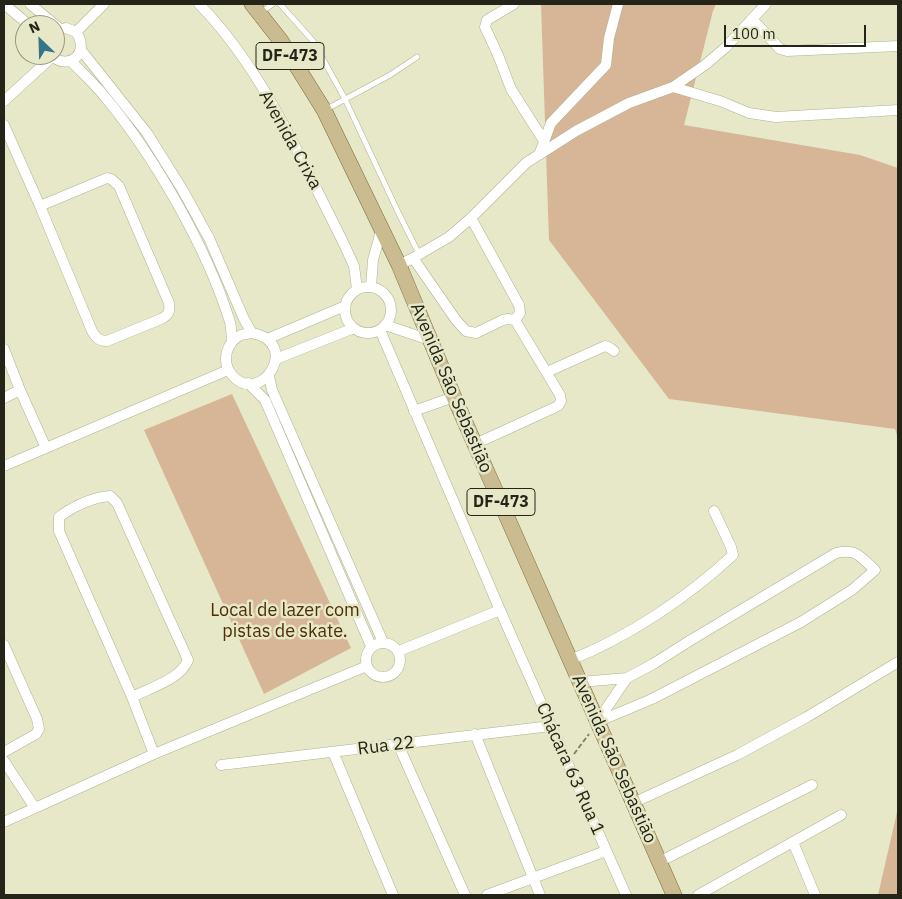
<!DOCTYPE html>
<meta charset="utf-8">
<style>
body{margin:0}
#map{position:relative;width:902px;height:899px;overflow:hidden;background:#e6e8c7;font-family:"IBM Plex Sans",sans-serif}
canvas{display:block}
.frame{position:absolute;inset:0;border:5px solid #242518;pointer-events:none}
.north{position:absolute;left:15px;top:15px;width:50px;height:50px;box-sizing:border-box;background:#e6e8c7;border:1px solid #989a81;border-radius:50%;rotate:336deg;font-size:14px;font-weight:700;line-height:20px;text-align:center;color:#242518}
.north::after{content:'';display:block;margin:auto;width:18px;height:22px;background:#347588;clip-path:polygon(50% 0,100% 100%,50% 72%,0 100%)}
.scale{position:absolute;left:724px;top:25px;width:142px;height:22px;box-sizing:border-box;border:2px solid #242518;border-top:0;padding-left:6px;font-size:15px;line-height:18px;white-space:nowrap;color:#242518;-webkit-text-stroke:4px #e6e8c7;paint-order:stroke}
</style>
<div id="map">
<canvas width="902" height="899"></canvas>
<div class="frame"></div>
<div class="north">N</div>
<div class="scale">100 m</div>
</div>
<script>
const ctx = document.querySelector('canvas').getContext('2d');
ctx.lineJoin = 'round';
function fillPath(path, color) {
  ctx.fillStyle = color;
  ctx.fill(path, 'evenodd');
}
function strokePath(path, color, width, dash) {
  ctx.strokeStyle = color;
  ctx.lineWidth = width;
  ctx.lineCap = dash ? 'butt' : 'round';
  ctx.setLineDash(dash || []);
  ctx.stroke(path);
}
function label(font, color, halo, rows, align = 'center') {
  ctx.font = font + ' "IBM Plex Sans",sans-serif';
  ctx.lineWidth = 5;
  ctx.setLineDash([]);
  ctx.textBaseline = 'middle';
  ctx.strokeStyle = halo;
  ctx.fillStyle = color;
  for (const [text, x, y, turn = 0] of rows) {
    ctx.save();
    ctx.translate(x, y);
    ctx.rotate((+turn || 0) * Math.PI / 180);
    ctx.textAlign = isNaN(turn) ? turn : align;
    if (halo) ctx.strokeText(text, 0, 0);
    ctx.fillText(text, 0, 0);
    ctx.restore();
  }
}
fillPath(new Path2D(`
 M 541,4 L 716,4 L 713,11 L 684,125 L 860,155 L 898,168 L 898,438 L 895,429 L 669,399 L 549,240 Z
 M 232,394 L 351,648 L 264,694 L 144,430 Z
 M 898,808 L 898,895 L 878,895 Z`), '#d6b697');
const lane = new Path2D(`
 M 280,4 L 313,41 L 345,99 L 398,212 L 419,254
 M 261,12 L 273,4
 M 325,110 L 390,75 L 417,57`);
const street = new Path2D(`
 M 4,4 L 29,25
 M 30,4 L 59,28
 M 199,4 C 252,58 287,129 320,196 C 330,216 340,235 349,255 L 354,266 L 357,289
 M 514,4 L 487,20 L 485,27 L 498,55 L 511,89 L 544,141
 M 752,19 L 780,49 L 787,51 L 898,46
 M 76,32 L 104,4
 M 81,50 L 147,133 L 182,189 L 209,238 L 244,319 L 252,333 C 303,343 260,408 232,375 C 221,362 226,342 241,335 C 244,334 248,334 252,333
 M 51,55 C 68,72 91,53 76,32 L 66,28 L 55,31
 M 71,61 C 82,73 95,84 105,97 C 154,156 206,246 229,319 C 232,326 231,334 232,342
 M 673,87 L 720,101 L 749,113 L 776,117 L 898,110
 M 4,101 L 52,57
 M 4,125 L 40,206
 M 539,155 L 551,123 L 606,65 L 609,38 L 618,4
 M 107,178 L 111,179 L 119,186 L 169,303 C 170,312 169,315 161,319 L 107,341 C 99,341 96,338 92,331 L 40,206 Z
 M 471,218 L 519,305 L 520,313 L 515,320
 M 413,258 L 456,320 L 466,331 L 476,333 L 503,320 L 508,319 L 515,320 L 560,395 L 561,401 L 558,406 L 475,444
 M 399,265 L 413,258 L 449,237 L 471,218 L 526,163 L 576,131 L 629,103 L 673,87 L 705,65 L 726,47 L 766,4
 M 371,287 L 373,260 L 381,231
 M345 310a23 23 0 1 1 46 0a23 23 0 1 1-46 0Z
 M 385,325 L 430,340
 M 380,330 L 500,610 L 626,895
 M 267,339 L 345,306
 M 4,349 L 20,390 L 4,398
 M 276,359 L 354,328
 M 547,372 L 605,346 L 610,348 L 614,351
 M 269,376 L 272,390 L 383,642
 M 248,383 L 265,400 L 371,646
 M 20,390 L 46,448
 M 414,411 L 454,397
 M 4,466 L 228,370
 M 110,496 L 117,503 L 188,660 C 181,679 150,688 132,697 L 59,531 L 59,517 C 72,507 93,497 110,496 Z
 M366 660a17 17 0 1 1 34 0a17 17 0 1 1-34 0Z
 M 4,645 L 37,719 L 39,729 L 36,734 L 4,752
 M 399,651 L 500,610
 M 570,660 C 627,638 688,597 733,555 L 731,547 L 714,511
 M 580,682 L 627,678 L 653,664 L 691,640 L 836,553 C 857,548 860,557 875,570 L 852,590 L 801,622 L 652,699 L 597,722
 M 132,697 L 154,754
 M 597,722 L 627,678
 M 475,734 L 540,895
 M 398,744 L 465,895
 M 333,752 L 393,895
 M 4,761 L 35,808 L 154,754 L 367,666
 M 221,765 L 551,726
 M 633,803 L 737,755 L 807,717 L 898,662
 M 4,822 L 35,808
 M 793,842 L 815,895
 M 659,862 L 812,785
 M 487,895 L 606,851
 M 698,895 L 841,815`);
const primary = new Path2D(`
 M 252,4 L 281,41 L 324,110 L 399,265 L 454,397 L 674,895`);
strokePath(lane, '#afb191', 6);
strokePath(street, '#afb191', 11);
strokePath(primary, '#7a6937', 16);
strokePath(new Path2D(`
 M 574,754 L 589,734`), '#81826c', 2, [5, 2.5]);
strokePath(lane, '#fff', 5);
strokePath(street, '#fff', 10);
strokePath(primary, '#cbbb91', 15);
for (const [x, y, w] of [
 [290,56,68],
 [501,502,68]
]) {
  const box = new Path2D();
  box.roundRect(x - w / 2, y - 13.5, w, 27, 4);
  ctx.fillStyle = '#e6e8c7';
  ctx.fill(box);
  strokePath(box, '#242518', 1);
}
label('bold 16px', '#242518', null, [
 ["DF-473",290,56],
 ["DF-473",501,502]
]);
label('18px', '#242518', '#e6e8c7', [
 ["Avenida Crixa",290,140,61],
 ["Avenida São Sebastião",451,388,67],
 ["Rua 22",386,746,-7],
 ["Avenida São Sebastião",614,759,66],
 ["Chácara 63 Rua 1",570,769,66]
]);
label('18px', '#4f2e04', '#e6e8c7', [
 ["Local de lazer com",285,611],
 ["pistas de skate.",285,632]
]);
</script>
